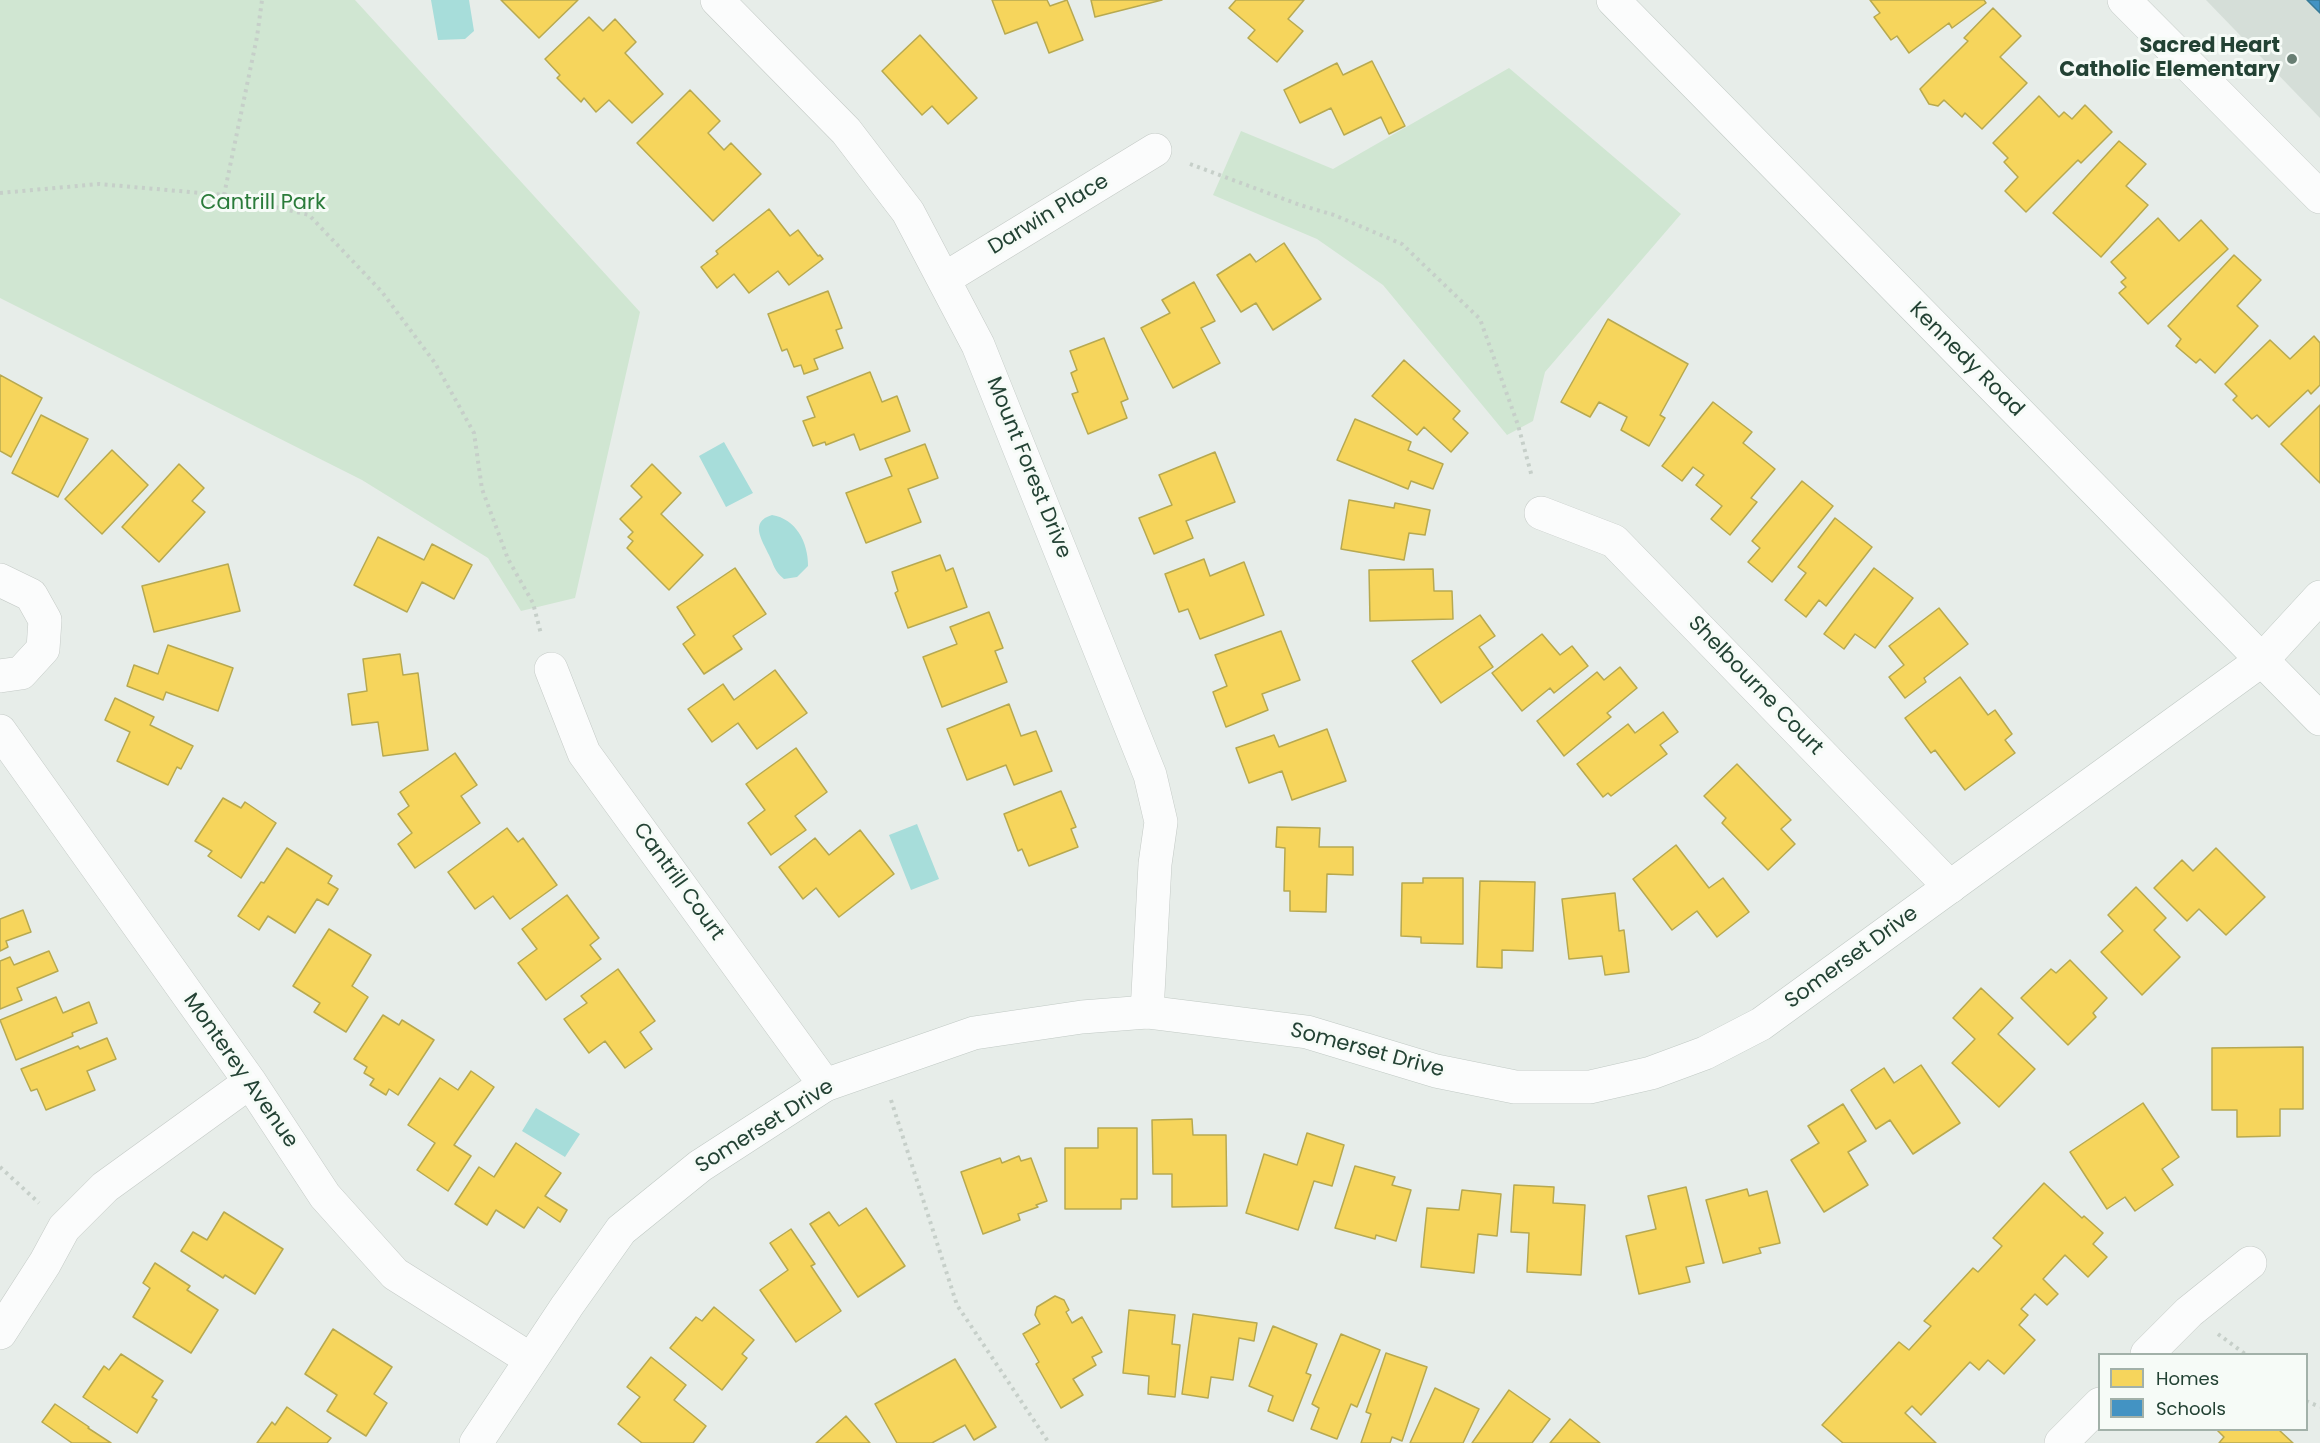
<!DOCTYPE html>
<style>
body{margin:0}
#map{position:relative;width:2320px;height:1443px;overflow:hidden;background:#e7ede9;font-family:Poppins,sans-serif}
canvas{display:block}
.legend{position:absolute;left:2098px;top:1353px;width:210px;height:78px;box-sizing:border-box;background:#f6fbf7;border:2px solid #a2b1a9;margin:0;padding:8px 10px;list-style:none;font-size:18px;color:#234234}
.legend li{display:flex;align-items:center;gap:12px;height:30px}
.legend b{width:30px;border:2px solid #a2b1a9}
</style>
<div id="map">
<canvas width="2320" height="1443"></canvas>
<ul class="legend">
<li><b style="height:16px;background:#f6d55c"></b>Homes</li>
<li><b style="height:16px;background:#4393c3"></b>Schools</li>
</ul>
</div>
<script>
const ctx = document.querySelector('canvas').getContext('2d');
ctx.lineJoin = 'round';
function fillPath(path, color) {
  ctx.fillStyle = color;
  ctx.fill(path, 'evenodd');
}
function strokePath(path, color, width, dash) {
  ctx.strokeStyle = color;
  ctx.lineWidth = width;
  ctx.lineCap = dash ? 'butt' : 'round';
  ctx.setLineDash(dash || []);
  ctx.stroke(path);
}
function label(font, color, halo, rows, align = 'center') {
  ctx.font = font + ' Poppins,sans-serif';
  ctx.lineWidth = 6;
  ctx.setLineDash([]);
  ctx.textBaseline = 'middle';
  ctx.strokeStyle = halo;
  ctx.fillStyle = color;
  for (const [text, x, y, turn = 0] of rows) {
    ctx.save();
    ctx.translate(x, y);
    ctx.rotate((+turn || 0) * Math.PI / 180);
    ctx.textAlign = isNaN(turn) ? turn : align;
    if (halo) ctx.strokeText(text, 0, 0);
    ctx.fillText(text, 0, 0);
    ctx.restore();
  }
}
fillPath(new Path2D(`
 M 2206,0 L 2320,0 L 2320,118 Z`), '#d5ded8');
fillPath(new Path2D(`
 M 0,0 L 355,0 L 640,312 L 575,598 L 521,611 L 488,558 L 362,480 L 0,298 Z
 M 1509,68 L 1681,214 L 1545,372 L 1533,421 L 1507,435 L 1383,285 L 1317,239 L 1213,195 L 1241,131 L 1333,169 Z`), '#d0e6d2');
fillPath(new Path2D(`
 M 431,0 L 469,0 L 474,31 L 465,39 L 438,40 Z
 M 724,442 L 753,493 L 726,507 L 699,456 Z
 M 772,515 C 796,519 808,542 808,566 L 797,577 L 784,579 C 774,571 774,565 769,555 C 762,540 749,522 772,515 Z
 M 917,824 L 939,879 L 911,890 L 889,835 Z
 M 536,1108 L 580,1134 L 565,1157 L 522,1131 Z`), '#a7ddda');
const homes = new Path2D(`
 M 501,0 L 578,0 L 539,38 Z
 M 992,0 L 1047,0 L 1050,6 L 1067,0 L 1083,40 L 1049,53 L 1037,22 L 1005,34 Z
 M 1091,0 L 1162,0 L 1095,17 Z
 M 1236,0 L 1304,0 L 1288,19 L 1303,31 L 1277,62 L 1248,38 L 1255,30 L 1229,8 Z
 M 1870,0 L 1984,0 L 1986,3 L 1952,28 L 1949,23 L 1909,53 L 1897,36 L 1891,40 L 1874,17 L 1880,13 Z
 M 1993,8 L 2021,36 L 2000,57 L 2027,83 L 1982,129 L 1965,113 L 1962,117 L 1944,100 L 1938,106 L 1929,104 L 1920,89 L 1968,41 L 1964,38 Z
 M 589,17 L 603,31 L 615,19 L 636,42 L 625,53 L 663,94 L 632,123 L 609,100 L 596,112 L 584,98 L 581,102 L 557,78 L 560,75 L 545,59 Z
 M 920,35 L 977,98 L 948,124 L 932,106 L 922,115 L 882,71 Z
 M 1372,61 L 1405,126 L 1389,134 L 1381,117 L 1344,135 L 1331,108 L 1300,123 L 1284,90 L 1337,63 L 1343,75 Z
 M 690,90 L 720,121 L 708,133 L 724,150 L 731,143 L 761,174 L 713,221 L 637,143 Z
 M 2039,96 L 2059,117 L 2064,112 L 2072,119 L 2085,105 L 2112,132 L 2081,163 L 2078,160 L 2026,212 L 2005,191 L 2018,177 L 2004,162 L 2008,158 L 1993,143 Z
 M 2119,141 L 2146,164 L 2126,186 L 2148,205 L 2101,257 L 2053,213 Z
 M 769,209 L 790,236 L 798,230 L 818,256 L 820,255 L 823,259 L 789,285 L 778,271 L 749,293 L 734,274 L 717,288 L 701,267 L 718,254 L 716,251 Z
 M 2158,218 L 2179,241 L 2201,220 L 2228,249 L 2148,324 L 2119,293 L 2126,287 L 2121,282 L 2126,278 L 2111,262 Z
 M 1284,243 L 1321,299 L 1273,330 L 1256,303 L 1241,312 L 1217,275 L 1250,254 L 1256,262 Z
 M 2234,255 L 2261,280 L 2237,306 L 2258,326 L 2215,373 L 2200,359 L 2196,363 L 2176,346 L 2181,339 L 2168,326 Z
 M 1194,282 L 1215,321 L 1201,328 L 1220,363 L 1173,388 L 1141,328 L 1170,313 L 1162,300 Z
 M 828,291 L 842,328 L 836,330 L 843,348 L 814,359 L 818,369 L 804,374 L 801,365 L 794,367 L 787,349 L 782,351 L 768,314 Z
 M 1608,319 L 1688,364 L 1660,415 L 1665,418 L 1649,446 L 1621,430 L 1627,417 L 1599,402 L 1590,417 L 1561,402 Z
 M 2314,336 L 2320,343 L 2320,385 L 2311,394 L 2308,390 L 2269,427 L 2257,415 L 2252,419 L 2233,400 L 2237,396 L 2225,384 L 2270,340 L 2290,359 Z
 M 1104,338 L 1128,399 L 1121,402 L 1127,418 L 1088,434 L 1072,394 L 1078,392 L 1071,373 L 1077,370 L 1070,351 Z
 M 1404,360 L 1460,411 L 1453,419 L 1468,433 L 1451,452 L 1424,427 L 1417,435 L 1372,396 Z
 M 870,372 L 882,402 L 897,396 L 910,431 L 860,450 L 854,434 L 826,445 L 825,442 L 813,446 L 803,421 L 815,417 L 807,397 Z
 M 0,375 L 42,398 L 11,457 L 0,451 Z
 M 1713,402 L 1752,432 L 1743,443 L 1775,469 L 1751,498 L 1757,502 L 1730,535 L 1711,519 L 1722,506 L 1696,485 L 1704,475 L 1693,467 L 1682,481 L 1662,466 Z
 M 2320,405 L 2320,483 L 2281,444 Z
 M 41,415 L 88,439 L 58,497 L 12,473 Z
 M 1355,419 L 1411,442 L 1408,450 L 1443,464 L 1433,489 L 1411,481 L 1408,489 L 1337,460 Z
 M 925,444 L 938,478 L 908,489 L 921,522 L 866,543 L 846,493 L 892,476 L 885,459 Z
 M 112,450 L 148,485 L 102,534 L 65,499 Z
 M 1215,452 L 1235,502 L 1186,521 L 1193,538 L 1154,554 L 1139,518 L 1172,505 L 1159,475 Z
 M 179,464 L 204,488 L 192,501 L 205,512 L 159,562 L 122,527 Z
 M 652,464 L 681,493 L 661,514 L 703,555 L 669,590 L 627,548 L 633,541 L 628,537 L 633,532 L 620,519 L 642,497 L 631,486 Z
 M 1802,481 L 1833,506 L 1772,582 L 1748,562 L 1760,548 L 1752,541 Z
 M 1349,500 L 1394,508 L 1395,503 L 1430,510 L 1425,535 L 1409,533 L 1404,560 L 1341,549 Z
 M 1835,518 L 1872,547 L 1826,606 L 1819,600 L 1806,617 L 1785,600 L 1806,573 L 1798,567 Z
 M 378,537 L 424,560 L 432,544 L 472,565 L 454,599 L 422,582 L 407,612 L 354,585 Z
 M 940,555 L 946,571 L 953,568 L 967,607 L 908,628 L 895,593 L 898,591 L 892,572 Z
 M 1204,559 L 1210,576 L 1244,562 L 1264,615 L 1200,639 L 1188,609 L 1179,612 L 1165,574 Z
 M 228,564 L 240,611 L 154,632 L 142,586 Z
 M 735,568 L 766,614 L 733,636 L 742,649 L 704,674 L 683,644 L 695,635 L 677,607 Z
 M 1874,568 L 1913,598 L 1875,648 L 1855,634 L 1844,649 L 1824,634 Z
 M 1433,569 L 1434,591 L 1452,591 L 1453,619 L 1370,621 L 1369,570 Z
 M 1939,608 L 1968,644 L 1924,678 L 1926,682 L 1905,698 L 1889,677 L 1904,665 L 1889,646 Z
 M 989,612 L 1003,648 L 995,651 L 1007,682 L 942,707 L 923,657 L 957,644 L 950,627 Z
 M 1480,615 L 1495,636 L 1479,647 L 1493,667 L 1441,703 L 1412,661 Z
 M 1281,631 L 1300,680 L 1262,694 L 1268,710 L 1226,727 L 1213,692 L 1227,686 L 1215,655 Z
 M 1542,634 L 1560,655 L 1572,646 L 1588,666 L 1554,693 L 1550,688 L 1522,711 L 1492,673 Z
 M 168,645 L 233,668 L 218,711 L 166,692 L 163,700 L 127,686 L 134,665 L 158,674 Z
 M 400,654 L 403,675 L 418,673 L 428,750 L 383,756 L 378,722 L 352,725 L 348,694 L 367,691 L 363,659 Z
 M 1620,667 L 1637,688 L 1607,713 L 1611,717 L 1564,756 L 1537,721 L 1597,672 L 1604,680 Z
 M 775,670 L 807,713 L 757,749 L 738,723 L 712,742 L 688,709 L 723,684 L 734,700 Z
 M 1960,677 L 1988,715 L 1995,710 L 2012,734 L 2005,740 L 2015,753 L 1965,790 L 1935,750 L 1931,753 L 1905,718 Z
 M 115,698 L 154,717 L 150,725 L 193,746 L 181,769 L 177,767 L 168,785 L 117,761 L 130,732 L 105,720 Z
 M 1009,704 L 1021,736 L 1036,731 L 1052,771 L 1014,785 L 1006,765 L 967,780 L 947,729 Z
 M 1663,712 L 1678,732 L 1660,745 L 1667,754 L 1611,796 L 1608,793 L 1603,797 L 1577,764 L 1628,724 L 1635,733 Z
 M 1327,729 L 1346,781 L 1292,800 L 1282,771 L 1249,783 L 1236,748 L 1274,735 L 1279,747 Z
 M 796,748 L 827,792 L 795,816 L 806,830 L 771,855 L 748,823 L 765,810 L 746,784 Z
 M 455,753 L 477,785 L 461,796 L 480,823 L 415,868 L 398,844 L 412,833 L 398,814 L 409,806 L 400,792 Z
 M 1737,764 L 1791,820 L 1781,829 L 1795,844 L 1768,870 L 1722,823 L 1726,818 L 1704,796 Z
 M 1061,791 L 1076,827 L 1071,829 L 1078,847 L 1029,866 L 1022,849 L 1018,851 L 1004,814 Z
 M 223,798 L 241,808 L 245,802 L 276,823 L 241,878 L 208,856 L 212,851 L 195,841 Z
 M 1277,827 L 1320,828 L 1319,847 L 1353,847 L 1353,875 L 1327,874 L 1326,912 L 1290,911 L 1290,891 L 1284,891 L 1285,848 L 1276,847 Z
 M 507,828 L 518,842 L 523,838 L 557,885 L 510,919 L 493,896 L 475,909 L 448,872 Z
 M 860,830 L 894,874 L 839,917 L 816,888 L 803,899 L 779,867 L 815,838 L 829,855 Z
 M 1676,845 L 1709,888 L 1723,878 L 1749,912 L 1717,937 L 1697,911 L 1672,930 L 1633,879 Z
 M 287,848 L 332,876 L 328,883 L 338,889 L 328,905 L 317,899 L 295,933 L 268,916 L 259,930 L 238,916 L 261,882 L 264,883 Z
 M 2216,848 L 2265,897 L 2226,935 L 2199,909 L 2187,921 L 2154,888 L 2182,860 L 2193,871 Z
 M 1423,878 L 1463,878 L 1463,944 L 1421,943 L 1421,937 L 1401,936 L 1402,883 L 1423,883 Z
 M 1480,881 L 1535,882 L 1533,951 L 1502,950 L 1502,968 L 1477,967 Z
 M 2136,887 L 2166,918 L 2154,930 L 2180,957 L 2142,995 L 2101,952 L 2123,931 L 2108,915 Z
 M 1615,893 L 1619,931 L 1624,930 L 1629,972 L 1605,975 L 1602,956 L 1569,959 L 1562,899 Z
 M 567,895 L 599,938 L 590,945 L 601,959 L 546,1000 L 518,963 L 537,949 L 522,929 Z
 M 23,910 L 31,932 L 6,941 L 8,947 L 0,951 L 0,919 Z
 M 329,929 L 371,955 L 352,986 L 368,997 L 346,1032 L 314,1012 L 320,1003 L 293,986 Z
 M 49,951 L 58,971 L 17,988 L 22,1000 L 0,1009 L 0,961 L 10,957 L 14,965 Z
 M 2070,960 L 2107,998 L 2093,1013 L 2096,1017 L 2068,1045 L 2021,998 L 2051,969 L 2056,973 Z
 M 618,969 L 655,1021 L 640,1032 L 652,1049 L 625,1068 L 605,1041 L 589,1053 L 564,1019 L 587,1003 L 581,996 Z
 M 1981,988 L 2013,1018 L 1998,1034 L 2035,1069 L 1999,1107 L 1952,1063 L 1975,1039 L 1953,1018 Z
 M 56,997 L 63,1013 L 89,1002 L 97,1023 L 72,1033 L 73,1036 L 16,1060 L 0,1020 Z
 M 383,1015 L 399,1025 L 402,1020 L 434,1040 L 398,1095 L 389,1089 L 386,1095 L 370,1085 L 374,1079 L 364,1073 L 367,1067 L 354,1059 Z
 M 107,1038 L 116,1059 L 87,1071 L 95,1090 L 46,1110 L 37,1089 L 31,1091 L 21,1069 L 78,1046 L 80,1049 Z
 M 2303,1047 L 2303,1109 L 2280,1109 L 2280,1136 L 2237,1137 L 2237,1110 L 2212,1110 L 2212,1048 Z
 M 1921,1065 L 1960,1123 L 1913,1154 L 1890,1120 L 1876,1129 L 1851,1090 L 1884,1068 L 1894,1083 Z
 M 471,1071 L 494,1087 L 454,1145 L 471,1156 L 448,1191 L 417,1170 L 435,1143 L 408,1125 L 440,1078 L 458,1090 Z
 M 2143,1103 L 2179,1157 L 2162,1169 L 2173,1185 L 2135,1211 L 2125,1197 L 2107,1209 L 2070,1152 Z
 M 1843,1104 L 1866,1141 L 1848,1152 L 1868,1185 L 1824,1212 L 1791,1160 L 1819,1143 L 1808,1126 Z
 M 1192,1119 L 1193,1135 L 1226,1135 L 1227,1206 L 1172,1207 L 1172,1174 L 1153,1174 L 1152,1120 Z
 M 1098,1128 L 1137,1128 L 1137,1199 L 1121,1199 L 1121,1209 L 1065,1209 L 1065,1148 L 1098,1148 Z
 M 1307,1133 L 1344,1145 L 1332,1186 L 1314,1181 L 1298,1230 L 1246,1213 L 1264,1154 L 1297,1165 Z
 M 516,1143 L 561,1173 L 545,1196 L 567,1210 L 560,1222 L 538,1207 L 524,1228 L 496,1210 L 487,1225 L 455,1204 L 479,1167 L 494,1177 Z
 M 1019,1156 L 1021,1161 L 1031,1158 L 1047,1201 L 1036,1205 L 1038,1207 L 1018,1214 L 1020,1220 L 983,1234 L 961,1172 L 1000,1158 L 1002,1163 Z
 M 1355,1166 L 1395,1177 L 1392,1185 L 1411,1190 L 1396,1241 L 1376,1235 L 1375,1239 L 1335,1228 Z
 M 2044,1183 L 2082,1218 L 2084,1216 L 2103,1233 L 2093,1244 L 2107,1257 L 2088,1277 L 2065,1255 L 2043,1279 L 2058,1294 L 2047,1305 L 2035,1294 L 2021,1309 L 2028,1315 L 2019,1325 L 2035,1340 L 2004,1374 L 1988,1360 L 1979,1370 L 1970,1362 L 1921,1415 L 1912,1406 L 1905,1413 L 1936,1443 L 1843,1443 L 1822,1425 L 1899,1342 L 1909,1350 L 1931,1326 L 1924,1321 L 1973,1268 L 1978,1272 L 2002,1246 L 1993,1238 Z
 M 1514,1185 L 1554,1187 L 1553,1203 L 1585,1205 L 1581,1275 L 1527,1272 L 1529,1233 L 1511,1232 Z
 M 1686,1187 L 1704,1263 L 1686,1267 L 1690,1282 L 1639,1294 L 1626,1236 L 1656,1229 L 1648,1196 Z
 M 1747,1189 L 1749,1196 L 1767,1191 L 1780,1243 L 1759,1248 L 1761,1253 L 1723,1263 L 1706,1200 Z
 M 1462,1190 L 1501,1194 L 1497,1236 L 1478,1234 L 1474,1273 L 1421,1267 L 1427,1208 L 1459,1210 Z
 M 866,1208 L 905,1266 L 858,1297 L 810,1224 L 829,1212 L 839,1226 Z
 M 224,1212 L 283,1249 L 255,1294 L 225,1275 L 223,1278 L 181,1251 L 193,1232 L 207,1240 Z
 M 791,1229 L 815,1264 L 811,1266 L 841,1311 L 796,1342 L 760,1290 L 788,1270 L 770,1243 Z
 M 155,1263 L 190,1286 L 187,1290 L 218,1310 L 191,1353 L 133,1317 L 150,1288 L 143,1283 Z
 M 1055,1296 L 1064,1300 L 1069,1310 L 1066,1312 L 1072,1323 L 1082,1317 L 1102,1352 L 1092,1357 L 1096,1365 L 1073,1379 L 1083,1395 L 1061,1408 L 1036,1364 L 1039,1362 L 1023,1334 L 1040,1324 L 1035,1315 L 1037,1307 Z
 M 714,1307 L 754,1340 L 742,1354 L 747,1358 L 722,1390 L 670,1348 L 696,1317 L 702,1321 Z
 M 1129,1310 L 1175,1315 L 1172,1344 L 1180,1345 L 1175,1397 L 1148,1394 L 1149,1376 L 1123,1373 Z
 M 1193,1314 L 1257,1323 L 1254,1341 L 1239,1338 L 1233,1380 L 1211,1377 L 1208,1398 L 1182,1394 Z
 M 1273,1326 L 1317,1344 L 1306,1373 L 1311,1375 L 1293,1421 L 1268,1411 L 1273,1396 L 1249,1386 Z
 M 333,1329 L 392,1367 L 374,1394 L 387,1403 L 366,1436 L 327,1411 L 337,1395 L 305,1374 Z
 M 1341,1334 L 1380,1350 L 1357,1407 L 1351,1404 L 1337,1439 L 1311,1429 L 1319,1408 L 1312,1404 Z
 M 1386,1353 L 1427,1367 L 1402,1441 L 1392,1437 L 1390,1443 L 1361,1443 L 1371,1414 L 1366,1412 Z
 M 121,1354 L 163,1381 L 152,1397 L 157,1400 L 137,1433 L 83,1397 L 104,1366 L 109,1370 Z
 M 651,1357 L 686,1385 L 674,1400 L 706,1426 L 693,1443 L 642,1443 L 618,1424 L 640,1397 L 627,1387 Z
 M 955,1359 L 996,1427 L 974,1440 L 965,1425 L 932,1443 L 897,1443 L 875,1404 Z
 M 1435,1388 L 1479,1409 L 1463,1443 L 1410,1443 Z
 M 1509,1390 L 1550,1419 L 1532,1443 L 1472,1443 Z
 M 55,1404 L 89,1427 L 88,1428 L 111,1443 L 72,1443 L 42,1422 Z
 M 287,1407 L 331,1438 L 327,1443 L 257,1443 L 272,1422 L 275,1425 Z
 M 846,1416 L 870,1443 L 816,1443 Z
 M 1570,1419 L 1600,1443 L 1550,1443 Z
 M 2217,1430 L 2279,1430 L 2293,1443 L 2219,1443 L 2224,1437 Z`);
fillPath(homes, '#f6d55c');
strokePath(homes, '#b7a950', 1.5);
const schools = new Path2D(`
 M 2307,0 L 2320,0 L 2320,13 Z`);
fillPath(schools, '#4393c3');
strokePath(schools, '#397b98', 1.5);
const street = new Path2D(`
 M 717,0 L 846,131 L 908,212 L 978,345 L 1150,775 L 1161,822 L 1155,864 L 1147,1012
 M 2124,0 L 2320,197
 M 944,279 L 1155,150
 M 1541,513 L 1614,541 L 1950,887
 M 0,580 L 31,595 L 45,620 L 43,649 L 21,673 L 0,676
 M 551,669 L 584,753 L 825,1085
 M 0,731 L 250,1082 L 325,1196 L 395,1274 L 530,1359
 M 0,1333 L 45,1263 L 64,1228 L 105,1187 L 250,1082
 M 2147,1354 L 2189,1312 L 2250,1263
 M 2061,1443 L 2100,1404`);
const secondary = new Path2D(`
 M 1613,0 L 2320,719
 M 476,1443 L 567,1306 L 621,1230 L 700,1166 L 825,1085 L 974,1033 L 1082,1017 L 1147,1012 L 1307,1032 L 1436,1071 L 1515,1087 L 1590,1087 L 1651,1073 L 1705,1053 L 1761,1024 L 2262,660 L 2320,597`);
strokePath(street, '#c4cac6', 34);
strokePath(secondary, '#c0c9c4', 34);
strokePath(new Path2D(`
 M 1190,164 L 1300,205 L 1334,215 L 1402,244 L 1480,319 L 1518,425 L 1532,477
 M 0,193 L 99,184 L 224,195 L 309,215 L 382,292 L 435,363 L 474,433 L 482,489 L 508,559 L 533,603 L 541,634
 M 224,195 L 257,37 L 262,0
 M 891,1100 L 957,1305 L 1049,1443
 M 0,1167 L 39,1203
 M 2218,1334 L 2245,1354
 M 2306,1401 L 2320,1407`), '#c6cfc9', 4, [3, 4.5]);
strokePath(street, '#fbfcfc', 33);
strokePath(secondary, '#fbfcfc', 33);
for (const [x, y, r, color] of [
 [2292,59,6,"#687e73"]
]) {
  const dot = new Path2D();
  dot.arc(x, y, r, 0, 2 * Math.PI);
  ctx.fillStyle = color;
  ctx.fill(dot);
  strokePath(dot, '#f6fbf7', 2);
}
label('bold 21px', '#234234', '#f6fbf7', [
 ["Sacred Heart",2280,47],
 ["Catholic Elementary",2280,71]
], 'right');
label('21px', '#2a7b3a', '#f6fbf7', [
 ["Cantrill Park",263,204]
]);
label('21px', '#234234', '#f6fbf7', [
 ["Darwin Place",1049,215,-31],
 ["Kennedy Road",1966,360,45],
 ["Mount Forest Drive",1028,468,68],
 ["Shelbourne Court",1755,686,46],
 ["Cantrill Court",678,882,54],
 ["Somerset Drive",1852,958,-36],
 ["Somerset Drive",1367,1051,15],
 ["Monterey Avenue",240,1071,55],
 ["Somerset Drive",765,1127,-32]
]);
</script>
